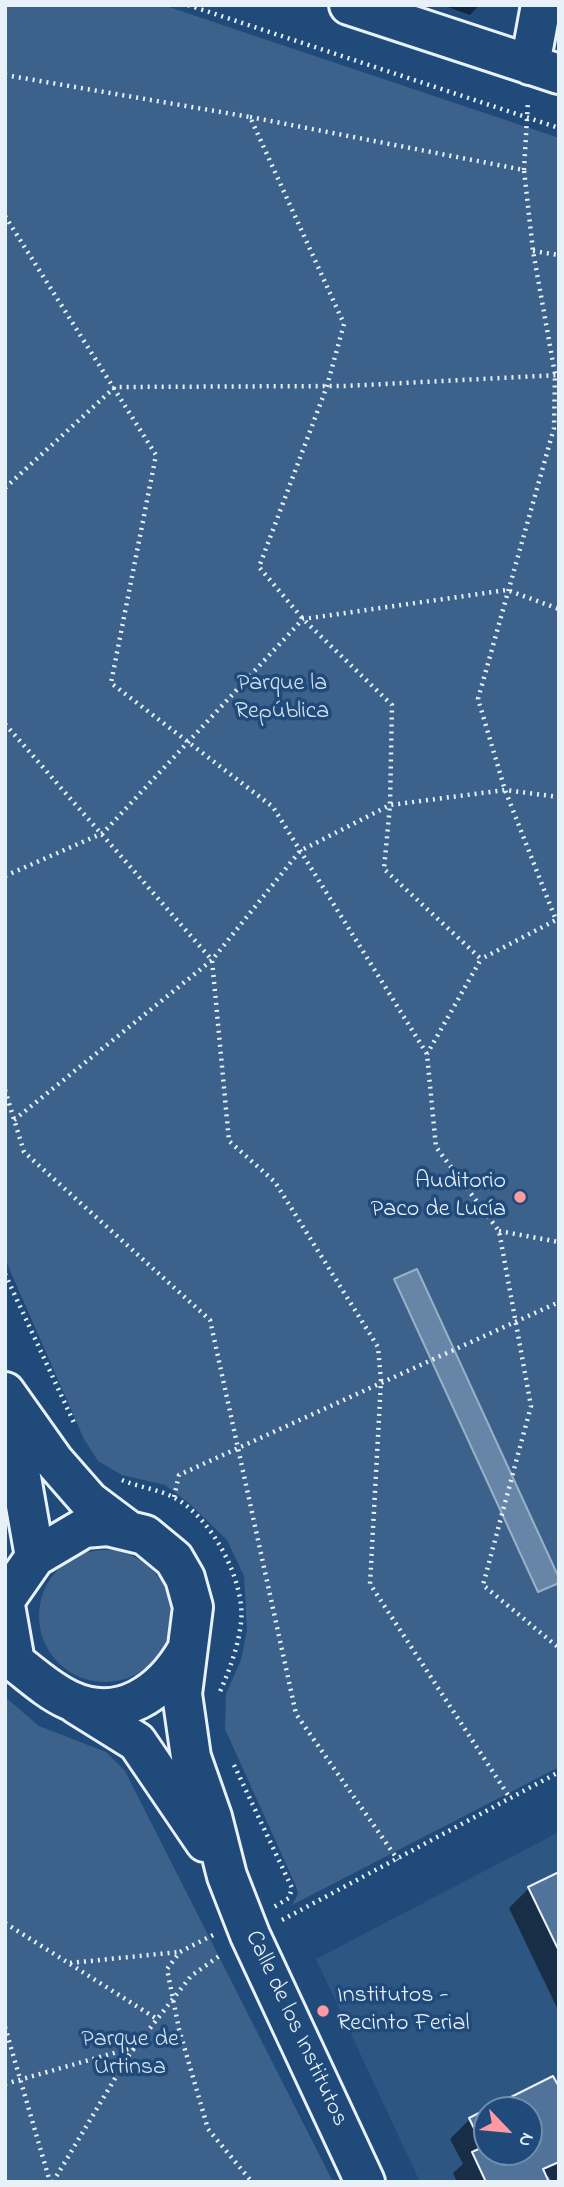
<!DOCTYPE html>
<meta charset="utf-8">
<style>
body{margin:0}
#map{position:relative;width:564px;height:2187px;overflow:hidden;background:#1f4a7a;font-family:"Indie Flower",sans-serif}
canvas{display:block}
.frame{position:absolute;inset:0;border:7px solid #e8f1f8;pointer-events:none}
.north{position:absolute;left:473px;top:2096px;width:70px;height:70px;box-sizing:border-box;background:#1f4a7a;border:2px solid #6f8dac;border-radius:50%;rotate:116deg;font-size:19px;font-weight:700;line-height:28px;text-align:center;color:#e8f1f8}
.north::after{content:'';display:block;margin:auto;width:24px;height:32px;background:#ff9aa2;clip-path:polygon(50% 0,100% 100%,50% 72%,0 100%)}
</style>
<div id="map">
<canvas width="564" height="2187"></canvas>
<div class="frame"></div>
<div class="north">N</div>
</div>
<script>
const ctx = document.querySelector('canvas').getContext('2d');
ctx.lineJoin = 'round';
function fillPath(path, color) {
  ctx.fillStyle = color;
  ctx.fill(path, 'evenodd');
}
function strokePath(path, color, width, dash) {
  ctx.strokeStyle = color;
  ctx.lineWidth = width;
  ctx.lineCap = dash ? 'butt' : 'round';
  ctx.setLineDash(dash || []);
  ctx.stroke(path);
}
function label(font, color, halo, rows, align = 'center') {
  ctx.font = font + ' "Indie Flower",sans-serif';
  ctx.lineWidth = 7;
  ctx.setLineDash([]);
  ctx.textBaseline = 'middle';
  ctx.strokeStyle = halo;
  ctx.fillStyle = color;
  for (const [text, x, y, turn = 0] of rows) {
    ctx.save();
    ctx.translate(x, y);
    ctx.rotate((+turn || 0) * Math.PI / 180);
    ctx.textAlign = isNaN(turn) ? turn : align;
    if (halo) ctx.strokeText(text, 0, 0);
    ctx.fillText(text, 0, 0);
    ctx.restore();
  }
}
fillPath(new Path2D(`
 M 559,1832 L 559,2182 L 420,2182 L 316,1959 ZM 487,2110 L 529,2110 L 529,2152 L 487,2152 Z`), '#2e5683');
fillPath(new Path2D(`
 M 5,5 L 163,5 L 559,138 L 559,1767 L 292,1905 L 298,1894 L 296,1886 L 225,1729 L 226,1694 L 241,1660 L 247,1630 L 244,1576 L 227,1540 L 189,1503 L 165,1485 L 122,1475 L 98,1461 L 84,1439 L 5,1259 Z
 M39 1616a66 66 0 1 1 132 0a66 66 0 1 1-132 0Z
 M 5,1697 L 39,1726 L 106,1752 L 125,1771 L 333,2182 L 5,2182 Z`), '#3c628c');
const water = new Path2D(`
 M 417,1269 L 559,1578 L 559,1583 L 538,1592 L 394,1279 Z`);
fillPath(water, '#6685a7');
strokePath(water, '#9ab0c7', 2);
fillPath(new Path2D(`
 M 442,5 L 479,5 L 470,15 Z
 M 559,1874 L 559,2012 L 509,1908 L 529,1888 Z
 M 559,2089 L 559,2182 L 552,2182 L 549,2176 L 545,2178 L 547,2182 L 457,2182 L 453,2173 L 463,2164 L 450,2139 L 470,2119 L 487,2111 L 487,2152 L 529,2152 L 529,2110 L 489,2110 Z`), '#0007');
const building = new Path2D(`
 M 559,1872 L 559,1951 L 528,1887 Z
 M 553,2076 L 559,2087 L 559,2162 L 543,2169 L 549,2182 L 486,2182 L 472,2152 L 483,2147 L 469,2118 ZM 487,2110 L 529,2110 L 529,2152 L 487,2152 Z`);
fillPath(building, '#517399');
strokePath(building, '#e8f1f8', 2);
const minor = new Path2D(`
 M 349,5 L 559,74
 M 530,65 L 541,5
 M 5,1392 L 54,1461 L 89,1501 L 129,1531
 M 5,1425 L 18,1460 L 35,1557
 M 5,1600 L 35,1557 L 84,1528 L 108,1526 L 145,1535 L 174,1559 L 185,1578 L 193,1607 L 182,1694 L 191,1757 L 212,1817 L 227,1876 L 250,1935 L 365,2182
 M 5,1605 L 15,1662 C 33,1676 49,1691 69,1700 C 120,1724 163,1692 187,1650
 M 76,1704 L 137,1742 L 205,1842`);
strokePath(minor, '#e8f1f8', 44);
strokePath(new Path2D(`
 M 188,5 L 559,128
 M 5,75 L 250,117 L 344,324 L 327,386 L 259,567 L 303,619 L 392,705 L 390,805 L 384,869 L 481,959 L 427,1054
 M 250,117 L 524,170 L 533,251 L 555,374 L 554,428 L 478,699 L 505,790 L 556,920 L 481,959
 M 524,170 L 528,101
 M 5,216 L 156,455 L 111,683 L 273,807 L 427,1054 L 436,1147 L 499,1231 L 531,1406 L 483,1585 L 559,1648
 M 533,251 L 559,255
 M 5,488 L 115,387 L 345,386 L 559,375
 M 5,724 L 212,960 L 229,1141 L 275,1182 L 378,1347 L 381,1381 L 370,1584 L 510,1798
 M 5,876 L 103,833 L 303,619 L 507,590 L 559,609
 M 5,1090 L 24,1152 L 210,1320 L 296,1714 L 398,1860
 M 14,1120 L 212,960 L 300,851 L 390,805 L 505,790 L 559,797
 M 499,1231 L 559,1242
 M 5,1274 L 75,1425
 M 122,1480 C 138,1487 157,1489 173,1497 C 211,1516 246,1581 241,1623 C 238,1648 229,1671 219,1694
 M 174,1497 L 179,1475 L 559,1302
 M 234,1765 L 292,1888 L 289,1898 L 274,1907
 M 282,1920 L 559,1772
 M 5,1923 L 157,2019
 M 213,1935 L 180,1952 L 167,1969 L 179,2029 L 208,2129 L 252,2182
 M 70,1963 L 179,1952
 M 5,2027 L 50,2182
 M 5,2084 L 135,2047
 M 53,2182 L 129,2055 L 191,1976 L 222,1954`), '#e8f1f8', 4.5, [2, 5]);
strokePath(minor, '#1f4a7a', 38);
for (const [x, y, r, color] of [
 [520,1197,7,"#ff9aa2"],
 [323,2011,7,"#ff9aa2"]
]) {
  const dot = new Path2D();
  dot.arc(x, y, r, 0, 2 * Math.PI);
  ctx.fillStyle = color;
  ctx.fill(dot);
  strokePath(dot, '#1f4a7a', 2.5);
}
label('24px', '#d7e3ed', '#1f4a7a', [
 ["Parque la",282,685],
 ["República",282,713],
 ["Parque de",130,2041],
 ["Urtinsa",130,2069]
]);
label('24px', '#e8f1f8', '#1f4a7a', [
 ["Auditorio",506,1183],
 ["Paco de Lucía",506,1211],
 ["Institutos -",337,1997,"left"],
 ["Recinto Ferial",337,2025,"left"]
], 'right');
label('24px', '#e8f1f8', '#1f4a7a', [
 ["Calle de los Institutos",295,2029,65]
]);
</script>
